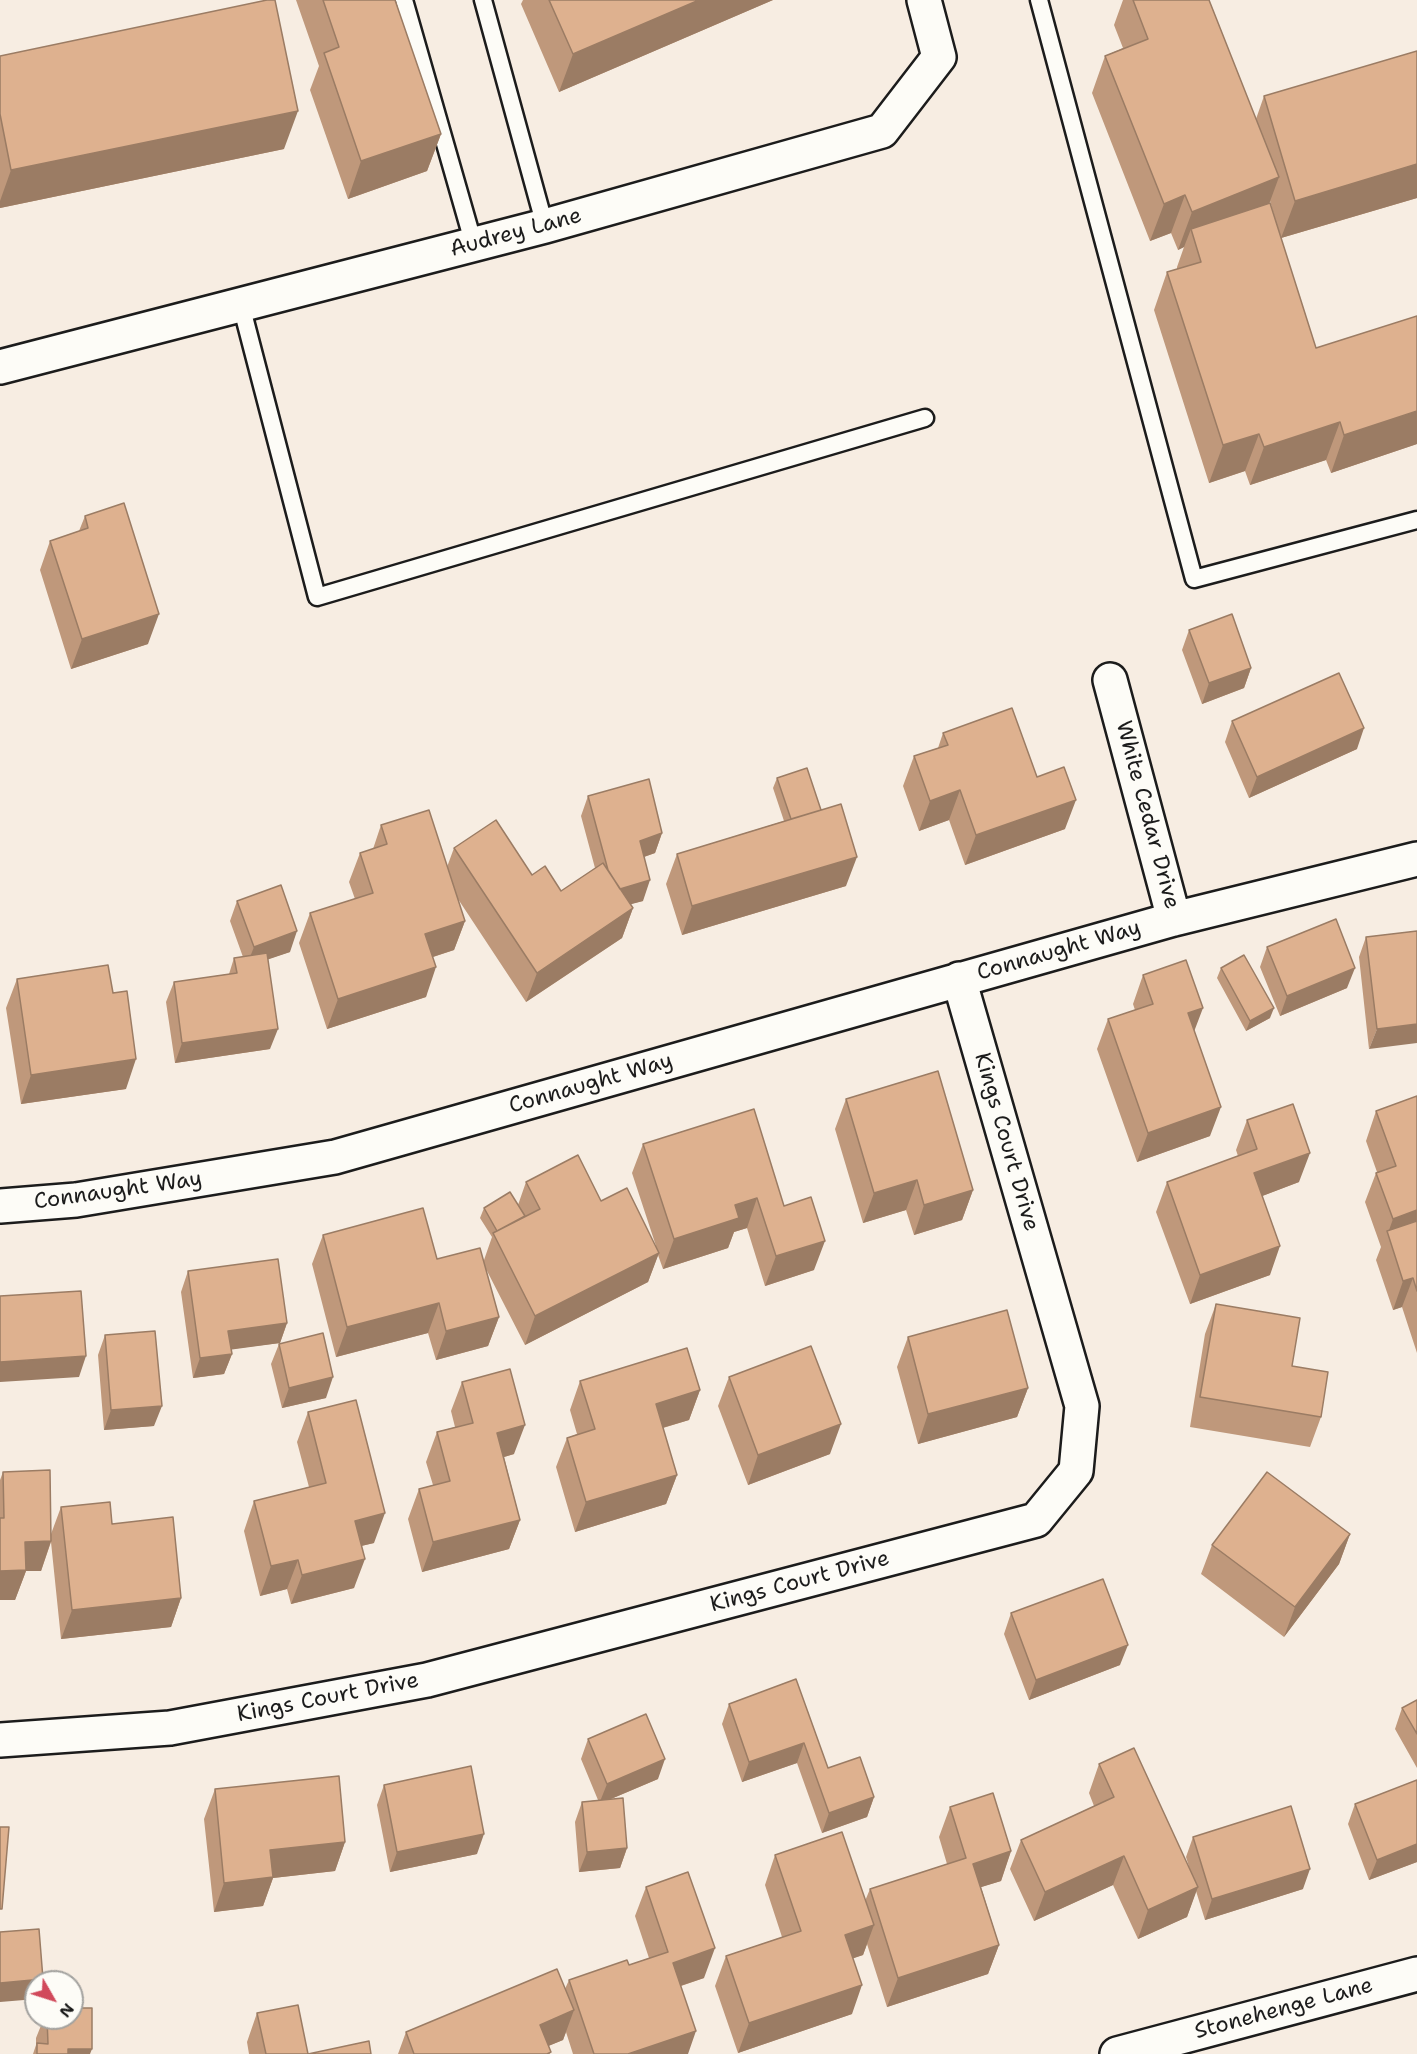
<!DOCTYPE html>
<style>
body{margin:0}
#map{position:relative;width:1417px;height:2054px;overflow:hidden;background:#f7ede2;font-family:"Shantell Sans",sans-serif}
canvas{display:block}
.north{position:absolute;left:24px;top:1970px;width:60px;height:60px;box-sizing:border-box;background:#fdfcf7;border:2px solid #a3a29f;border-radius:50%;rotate:129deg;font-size:16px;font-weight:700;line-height:24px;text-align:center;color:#1c1c1c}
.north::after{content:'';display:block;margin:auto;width:21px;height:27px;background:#d1495b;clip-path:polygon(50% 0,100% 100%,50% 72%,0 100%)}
</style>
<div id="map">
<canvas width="1417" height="2054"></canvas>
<div class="north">N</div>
</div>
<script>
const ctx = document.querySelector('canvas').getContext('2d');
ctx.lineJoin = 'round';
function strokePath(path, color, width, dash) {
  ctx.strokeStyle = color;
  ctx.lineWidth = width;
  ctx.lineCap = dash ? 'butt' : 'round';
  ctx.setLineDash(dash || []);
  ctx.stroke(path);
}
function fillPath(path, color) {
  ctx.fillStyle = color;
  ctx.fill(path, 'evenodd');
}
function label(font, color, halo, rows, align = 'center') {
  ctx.font = font + ' "Shantell Sans",sans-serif';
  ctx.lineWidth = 4.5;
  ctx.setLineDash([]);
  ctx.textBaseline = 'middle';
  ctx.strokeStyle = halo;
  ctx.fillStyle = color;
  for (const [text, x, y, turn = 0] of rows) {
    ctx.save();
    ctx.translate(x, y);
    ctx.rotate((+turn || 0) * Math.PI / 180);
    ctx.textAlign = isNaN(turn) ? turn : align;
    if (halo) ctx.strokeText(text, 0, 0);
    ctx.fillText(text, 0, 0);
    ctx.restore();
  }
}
const service = new Path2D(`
 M 404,0 L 474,245
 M 483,0 L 545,226
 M 1039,0 L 1194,579 L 1417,520
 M 241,305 L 317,597 L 925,418`);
const minor = new Path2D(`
 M 0,367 L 545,226 L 882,131 L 939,57 L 924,0
 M 1110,680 L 1174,919
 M 0,1206 L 76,1200 L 335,1157 L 1174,919 L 1417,859
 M 0,1740 L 170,1728 L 427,1680 L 1036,1520 L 1076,1471 L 1082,1406 L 959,979
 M 1117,2054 L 1417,1974`);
strokePath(service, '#1c1c1c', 21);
strokePath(minor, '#1c1c1c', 38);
strokePath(service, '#fdfcf7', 16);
strokePath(minor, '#fdfcf7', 33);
fillPath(new Path2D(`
 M 296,0 L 395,0 L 441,134 L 427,171 L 348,199 L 310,90 L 319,66 Z
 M 523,0 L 773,0 L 559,92 L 521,4 Z
 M 1123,0 L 1209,0 L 1256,119 L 1264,96 L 1417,51 L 1417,198 L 1281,238 L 1316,348 L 1417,316 L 1417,444 L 1331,473 L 1326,460 L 1250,485 L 1245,471 L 1209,483 L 1154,310 L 1167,272 L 1177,269 L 1177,267 L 1184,247 L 1178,250 L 1171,233 L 1150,241 L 1092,93 L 1105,56 L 1123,48 L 1114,25 ZM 1270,201 L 1279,233 L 1269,203 Z
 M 0,56 L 284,149 L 0,208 Z
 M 85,516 L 148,644 L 71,669 L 40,570 L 50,541 L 79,531 Z
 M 1189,630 L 1251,668 L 1244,688 L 1202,704 L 1182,650 Z
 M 1232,721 L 1357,749 L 1249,798 L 1225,742 Z
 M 943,733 L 1037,777 L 1065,829 L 965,865 L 949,820 L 919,831 L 903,786 L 914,756 L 938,748 Z
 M 777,778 L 821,810 L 846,886 L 682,935 L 666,884 L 677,854 L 784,821 L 773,788 Z
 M 588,796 L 662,833 L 655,853 L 644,857 L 643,901 L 630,904 L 633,908 L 622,938 L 526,1002 L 458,899 L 465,921 L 454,950 L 433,957 L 426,997 L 327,1029 L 299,943 L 310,913 L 355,899 L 349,882 L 360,853 L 373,849 L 381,825 L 447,867 L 454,848 L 532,875 L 561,891 L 595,868 L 581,816 Z
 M 237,901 L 290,952 L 268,959 L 270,1049 L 175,1063 L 166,1002 L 174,982 L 229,974 L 234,958 L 243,957 L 230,921 Z
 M 1417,931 L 1369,1049 L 1359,957 L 1366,937 Z
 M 1267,947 L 1347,988 L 1280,1016 L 1260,967 Z
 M 1221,968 L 1270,1018 L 1246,1031 L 1217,978 Z
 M 1143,975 L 1194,1031 L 1210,1136 L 1137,1162 L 1097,1049 L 1108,1019 L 1135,1010 L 1133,1004 Z
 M 17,979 L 126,1089 L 21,1104 L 6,1008 Z
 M 1417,1096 L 1417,1353 L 1402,1307 L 1393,1310 L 1376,1260 L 1381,1247 L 1365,1202 L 1376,1173 L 1377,1172 L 1366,1141 L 1376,1111 Z
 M 846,1099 L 973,1190 L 962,1220 L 914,1235 L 906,1210 L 863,1223 L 835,1129 Z
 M 1247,1120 L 1299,1182 L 1262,1196 L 1270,1275 L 1190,1304 L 1156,1212 L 1167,1182 L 1238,1156 L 1236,1150 Z
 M 643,1144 L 784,1206 L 814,1270 L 765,1286 L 747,1228 L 734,1232 L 728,1248 L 663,1269 L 658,1255 L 648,1282 L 525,1345 L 486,1269 L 499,1317 L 488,1346 L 436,1360 L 428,1333 L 336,1357 L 312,1264 L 323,1235 L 437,1259 L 484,1260 L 492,1237 L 480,1218 L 484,1208 L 518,1205 L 526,1182 L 601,1201 L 656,1246 L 632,1173 Z
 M 188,1271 L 287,1323 L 280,1343 L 231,1349 L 232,1354 L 224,1374 L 193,1378 L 181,1292 Z
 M 1216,1304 L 1292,1366 L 1321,1417 L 1310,1447 L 1190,1427 L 1205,1334 Z
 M 105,1335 L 154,1426 L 104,1430 L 98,1355 Z
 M 908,1337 L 1028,1388 L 1017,1417 L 918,1444 L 897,1367 Z
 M 279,1344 L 326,1398 L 282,1408 L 271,1364 Z
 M 729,1377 L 830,1454 L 748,1485 L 718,1406 Z
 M 580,1381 L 700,1390 L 689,1420 L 663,1428 L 677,1475 L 666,1504 L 575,1532 L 556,1467 L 567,1438 L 577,1434 L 570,1410 Z
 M 462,1382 L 514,1454 L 504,1457 L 520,1520 L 509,1549 L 422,1572 L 408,1519 L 419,1489 L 433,1485 L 426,1462 L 437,1432 L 455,1427 L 451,1411 Z
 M 308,1412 L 374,1543 L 361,1546 L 354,1588 L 291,1604 L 287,1589 L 260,1596 L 244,1531 L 254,1501 L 309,1487 L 297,1442 Z
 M 3,1472 L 51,1534 L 61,1507 L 112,1524 L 181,1598 L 171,1627 L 61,1639 L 51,1542 L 41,1571 L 26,1571 L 15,1600 L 0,1600 L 0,1480 Z
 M 1350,1534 L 1339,1564 L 1284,1637 L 1201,1574 L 1212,1545 Z
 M 1011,1613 L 1120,1665 L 1029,1700 L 1004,1634 Z
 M 796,1679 L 828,1768 L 874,1797 L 867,1817 L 822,1833 L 797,1763 L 742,1782 L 722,1724 L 729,1704 Z
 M 1417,1700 L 1417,1768 L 1395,1729 L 1402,1708 Z
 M 588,1739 L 658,1779 L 611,1799 L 627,1848 L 620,1868 L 579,1872 L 575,1822 L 582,1802 L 598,1800 L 581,1759 Z
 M 1099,1764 L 1190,1870 L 1186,1857 L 1193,1837 L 1303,1889 L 1205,1920 L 1196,1891 L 1187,1917 L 1138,1939 L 1113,1885 L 1034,1921 L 1010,1869 L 1021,1840 L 1094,1806 L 1089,1793 Z
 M 1417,1780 L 1417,1862 L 1369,1880 L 1348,1824 L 1355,1804 Z
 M 384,1785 L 477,1854 L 390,1872 L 377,1805 Z
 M 215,1789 L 345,1842 L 335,1871 L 273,1878 L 263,1906 L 214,1912 L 204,1819 Z
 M 950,1807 L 1011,1851 L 1001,1881 L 981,1887 L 999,1945 L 988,1974 L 887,2007 L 867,1944 L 863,1955 L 853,1958 L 852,2014 L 738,2053 L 715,1986 L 726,1956 L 782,1937 L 765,1885 L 775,1855 L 865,1901 L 870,1889 L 947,1864 L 939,1837 Z
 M 646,1887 L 704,1978 L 681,1986 L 688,2054 L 573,2054 L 566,2032 L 563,2040 L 548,2046 L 550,2054 L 398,2054 L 406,2032 L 565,1989 L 569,1980 L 629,1965 L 649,1958 L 635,1916 Z
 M 257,2013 L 308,2054 L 371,2054 L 249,2054 L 247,2042 Z
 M 44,2018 L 72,2018 L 90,2054 L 33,2054 L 36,2045 L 36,2038 Z`), '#bf987b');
fillPath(new Path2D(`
 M 699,0 L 773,0 L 559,92 L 573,54 Z
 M 298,111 L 284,149 L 0,208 L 0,201 L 11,170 Z
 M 441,134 L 427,171 L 348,199 L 361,161 Z
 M 1417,164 L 1417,198 L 1281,238 L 1295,201 Z
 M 1279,177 L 1265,215 L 1191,229 L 1184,247 L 1178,250 L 1192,212 Z
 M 1185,195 L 1171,233 L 1150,241 L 1164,204 Z
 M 1417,411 L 1417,444 L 1331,473 L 1344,435 Z
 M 1340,422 L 1326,460 L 1250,485 L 1264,447 Z
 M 1259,434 L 1245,471 L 1209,483 L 1223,445 Z
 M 159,614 L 148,644 L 71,669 L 82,639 Z
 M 1251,668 L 1244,688 L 1202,704 L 1209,683 Z
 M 1364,728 L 1357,749 L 1249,798 L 1257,777 Z
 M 960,790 L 949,820 L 919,831 L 930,801 Z
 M 1076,800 L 1065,829 L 965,865 L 976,835 Z
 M 662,833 L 655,853 L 632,861 L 640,841 Z
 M 857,857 L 846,886 L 682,935 L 692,906 Z
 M 650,880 L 643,901 L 606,911 L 613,890 Z
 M 633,908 L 622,938 L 526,1002 L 537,973 Z
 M 465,921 L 454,950 L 414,963 L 425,934 Z
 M 297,931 L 290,952 L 246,967 L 254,947 Z
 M 436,967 L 426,997 L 327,1029 L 338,999 Z
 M 1355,968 L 1347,988 L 1280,1016 L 1287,996 Z
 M 1203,1008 L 1192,1037 L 1188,1013 Z
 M 1274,1008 L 1270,1018 L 1246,1031 L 1250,1021 Z
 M 1417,1024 L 1417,1043 L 1369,1049 L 1377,1029 Z
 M 278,1029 L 270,1049 L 175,1063 L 182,1043 Z
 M 136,1059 L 126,1089 L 21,1104 L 31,1075 Z
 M 1221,1107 L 1210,1136 L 1137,1162 L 1148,1133 Z
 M 1310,1153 L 1299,1182 L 1244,1203 L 1254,1173 Z
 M 917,1180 L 906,1210 L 863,1223 L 874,1193 Z
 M 973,1190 L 962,1220 L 914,1235 L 924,1205 Z
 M 757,1198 L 747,1228 L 734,1232 L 728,1248 L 663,1269 L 674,1239 L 735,1205 Z
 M 1417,1210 L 1417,1236 L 1388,1233 L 1393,1219 Z
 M 825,1241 L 814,1270 L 765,1286 L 776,1256 Z
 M 1280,1246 L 1270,1275 L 1190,1304 L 1200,1275 Z
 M 659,1253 L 648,1282 L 525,1345 L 535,1316 Z
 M 1413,1278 L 1402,1307 L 1393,1310 L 1403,1281 Z
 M 439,1303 L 428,1333 L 336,1357 L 347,1327 Z
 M 499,1317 L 488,1346 L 436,1360 L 446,1331 Z
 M 287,1323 L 280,1343 L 221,1351 L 228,1331 Z
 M 232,1354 L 224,1374 L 193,1378 L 200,1358 Z
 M 86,1356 L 79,1377 L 0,1382 L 0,1362 Z
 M 333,1377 L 326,1398 L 282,1408 L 289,1388 Z
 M 1028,1388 L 1017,1417 L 918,1444 L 928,1414 Z
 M 700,1390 L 689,1420 L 645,1433 L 656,1404 Z
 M 162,1406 L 154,1426 L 104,1430 L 111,1410 Z
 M 841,1424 L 830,1454 L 748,1485 L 758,1455 Z
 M 525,1425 L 514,1454 L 487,1462 L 497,1433 Z
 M 677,1475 L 666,1504 L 575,1532 L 586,1502 Z
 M 385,1513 L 374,1543 L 344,1550 L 355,1521 Z
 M 520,1520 L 509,1549 L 422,1572 L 433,1542 Z
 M 1350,1534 L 1339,1564 L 1284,1637 L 1295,1607 Z
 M 51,1541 L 41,1571 L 26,1571 L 15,1600 L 0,1600 L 0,1571 L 25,1542 Z
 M 365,1559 L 354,1588 L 291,1604 L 302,1575 Z
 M 298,1560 L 287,1589 L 260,1596 L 271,1566 Z
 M 181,1598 L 171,1627 L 61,1639 L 72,1610 Z
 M 1128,1645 L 1120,1665 L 1029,1700 L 1036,1680 Z
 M 804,1743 L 797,1763 L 742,1782 L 749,1762 Z
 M 665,1759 L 658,1779 L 599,1804 L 607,1784 Z
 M 874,1797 L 867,1817 L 822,1833 L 829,1813 Z
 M 484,1834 L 477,1854 L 390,1872 L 397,1852 Z
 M 345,1842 L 335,1871 L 273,1878 L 263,1906 L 214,1912 L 224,1883 L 270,1850 Z
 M 1417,1844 L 1417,1862 L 1369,1880 L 1377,1860 Z
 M 627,1848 L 620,1868 L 579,1872 L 587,1852 Z
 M 1011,1851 L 1001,1881 L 962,1893 L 973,1864 Z
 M 1124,1856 L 1113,1885 L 1034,1921 L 1045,1892 Z
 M 1310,1869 L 1303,1889 L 1205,1920 L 1212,1899 Z
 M 1198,1887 L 1187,1917 L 1138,1939 L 1148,1910 Z
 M 874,1925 L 863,1955 L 834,1965 L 845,1935 Z
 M 999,1945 L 988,1974 L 887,2007 L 898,1978 Z
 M 715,1948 L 704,1978 L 662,1992 L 673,1963 Z
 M 43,1979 L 42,1982 L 36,1982 L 36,1999 L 0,2002 L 0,1983 Z
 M 862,1985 L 852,2014 L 738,2053 L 749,2023 Z
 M 574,2010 L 563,2040 L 529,2054 L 540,2025 Z
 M 696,2031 L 688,2054 L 628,2054 Z
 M 68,2049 L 92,2049 L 90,2054 L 66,2054 Z`), '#9b7c64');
const building = new Path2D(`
 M 267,0 L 275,0 L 298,111 L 11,170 L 0,114 L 0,56 Z
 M 323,0 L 395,0 L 441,134 L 361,161 L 324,53 L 339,47 Z
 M 549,0 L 699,0 L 573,54 Z
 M 1133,0 L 1209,0 L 1279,177 L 1192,212 L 1185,195 L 1164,204 L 1105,56 L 1148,39 Z
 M 1417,51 L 1417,164 L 1295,201 L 1264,96 Z
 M 1270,203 L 1316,348 L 1417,316 L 1417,411 L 1344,435 L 1340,422 L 1264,447 L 1259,434 L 1223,445 L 1167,272 L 1201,262 L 1191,229 Z
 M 124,503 L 159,614 L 82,639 L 50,541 L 88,528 L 85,516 Z
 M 1232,614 L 1251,668 L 1209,683 L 1189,630 Z
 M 1339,673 L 1364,728 L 1257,777 L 1232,721 Z
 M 1012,708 L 1037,777 L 1064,767 L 1076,800 L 976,835 L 960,790 L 930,801 L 914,756 L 948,745 L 943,733 Z
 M 807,768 L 821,810 L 791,819 L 777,778 Z
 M 649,779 L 662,833 L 640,841 L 650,880 L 620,889 L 608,870 L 588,796 Z
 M 841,804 L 857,857 L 692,906 L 677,854 Z
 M 429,810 L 465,921 L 425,934 L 436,967 L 338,999 L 310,913 L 373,893 L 360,853 L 387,844 L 381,825 Z
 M 496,820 L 532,875 L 545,866 L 561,891 L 603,863 L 633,908 L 537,973 L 454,848 Z
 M 281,885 L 297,931 L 254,947 L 237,901 Z
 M 1336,919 L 1355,968 L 1287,996 L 1267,947 Z
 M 1417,931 L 1417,1024 L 1377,1029 L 1366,937 Z
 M 267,953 L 278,1029 L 182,1043 L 174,982 L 237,973 L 234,958 Z
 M 1244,955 L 1274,1008 L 1250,1021 L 1221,968 Z
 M 1186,960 L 1203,1008 L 1188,1013 L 1221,1107 L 1148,1133 L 1108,1019 L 1153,1004 L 1143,975 Z
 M 108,965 L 113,993 L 127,991 L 136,1059 L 31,1075 L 17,979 Z
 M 938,1071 L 973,1190 L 924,1205 L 917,1180 L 874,1193 L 846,1099 Z
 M 1417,1096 L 1417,1210 L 1393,1219 L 1376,1173 L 1396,1166 L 1376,1111 Z
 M 1293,1104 L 1310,1153 L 1254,1173 L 1280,1246 L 1200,1275 L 1167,1182 L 1257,1149 L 1247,1120 Z
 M 754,1109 L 784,1206 L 811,1197 L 825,1241 L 776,1256 L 757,1198 L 735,1205 L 739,1218 L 674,1239 L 643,1144 Z
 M 578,1155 L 601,1201 L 627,1188 L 659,1253 L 535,1316 L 493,1233 L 540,1209 L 526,1182 Z
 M 510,1192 L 525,1216 L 497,1231 L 484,1208 Z
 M 423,1208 L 437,1259 L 480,1248 L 499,1317 L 446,1331 L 439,1303 L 347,1327 L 323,1235 Z
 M 1417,1221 L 1417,1291 L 1413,1278 L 1403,1281 L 1387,1231 Z
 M 278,1259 L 287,1323 L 228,1331 L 232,1354 L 200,1358 L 188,1271 Z
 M 81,1291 L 86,1356 L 0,1362 L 0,1296 Z
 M 1216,1304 L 1300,1318 L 1292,1366 L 1328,1372 L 1321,1417 L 1200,1397 Z
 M 1007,1310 L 1028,1388 L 928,1414 L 908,1337 Z
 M 155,1331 L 162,1406 L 111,1410 L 105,1335 Z
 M 323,1333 L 333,1377 L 289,1388 L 279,1344 Z
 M 811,1346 L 841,1424 L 758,1455 L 729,1377 Z
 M 687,1348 L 700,1390 L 656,1404 L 677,1475 L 586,1502 L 567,1438 L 595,1429 L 580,1381 Z
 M 510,1369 L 525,1425 L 497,1433 L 520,1520 L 433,1542 L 419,1489 L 450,1481 L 437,1432 L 473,1423 L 462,1382 Z
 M 356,1400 L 385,1513 L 355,1521 L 365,1559 L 302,1575 L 298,1560 L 271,1566 L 254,1501 L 326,1483 L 308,1412 Z
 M 50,1470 L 51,1541 L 25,1542 L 26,1570 L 0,1571 L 0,1518 L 4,1518 L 3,1472 Z
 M 1267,1472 L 1350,1534 L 1295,1607 L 1212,1545 Z
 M 110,1502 L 112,1524 L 173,1517 L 181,1598 L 72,1610 L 61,1507 Z
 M 1103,1579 L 1128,1645 L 1036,1680 L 1011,1613 Z
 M 796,1679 L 828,1768 L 860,1757 L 874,1797 L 829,1813 L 804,1743 L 749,1762 L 729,1704 Z
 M 1417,1700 L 1417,1734 L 1402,1708 Z
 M 646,1714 L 665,1759 L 607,1784 L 588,1739 Z
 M 1134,1748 L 1198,1887 L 1148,1910 L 1124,1856 L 1045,1892 L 1021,1840 L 1114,1797 L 1099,1764 Z
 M 471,1766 L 484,1834 L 397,1852 L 384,1785 Z
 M 339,1776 L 345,1842 L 270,1850 L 273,1877 L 224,1883 L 215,1789 Z
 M 1417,1780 L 1417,1844 L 1377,1860 L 1355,1804 Z
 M 993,1793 L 1011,1851 L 973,1864 L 999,1945 L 898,1978 L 870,1889 L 966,1858 L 950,1807 Z
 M 623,1798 L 627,1848 L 587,1852 L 582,1802 Z
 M 1291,1806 L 1310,1869 L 1212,1899 L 1193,1837 Z
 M 0,1827 L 9,1827 L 2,1909 L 0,1909 Z
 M 842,1832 L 874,1925 L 845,1935 L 862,1985 L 749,2023 L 726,1956 L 801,1931 L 775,1855 Z
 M 688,1872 L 715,1948 L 673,1963 L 696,2031 L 628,2054 L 594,2054 L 569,1980 L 627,1960 L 629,1965 L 668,1952 L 646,1887 Z
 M 39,1929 L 43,1979 L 0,1983 L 0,1932 Z
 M 557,1969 L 574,2010 L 540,2025 L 551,2052 L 547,2054 L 414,2054 L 406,2032 Z
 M 298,2005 L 308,2054 L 369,2041 L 371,2054 L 266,2054 L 257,2013 Z
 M 72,2008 L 92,2008 L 92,2049 L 68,2049 L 68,2054 L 37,2054 L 37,2043 L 48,2044 L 47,2018 L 72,2018 Z`);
fillPath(building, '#deb18f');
strokePath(building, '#9b7c64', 1.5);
label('22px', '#1c1c1c', '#fdfcf7', [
 ["Audrey Lane",516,233,-15],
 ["White Cedar Drive",1147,815,75],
 ["Connaught Way",1059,951,-16],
 ["Connaught Way",591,1084,-16],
 ["Kings Court Drive",1006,1142,74],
 ["Connaught Way",118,1191,-8],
 ["Kings Court Drive",800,1582,-15],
 ["Kings Court Drive",328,1698,-11],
 ["Stonehenge Lane",1284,2009,-15]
]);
</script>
